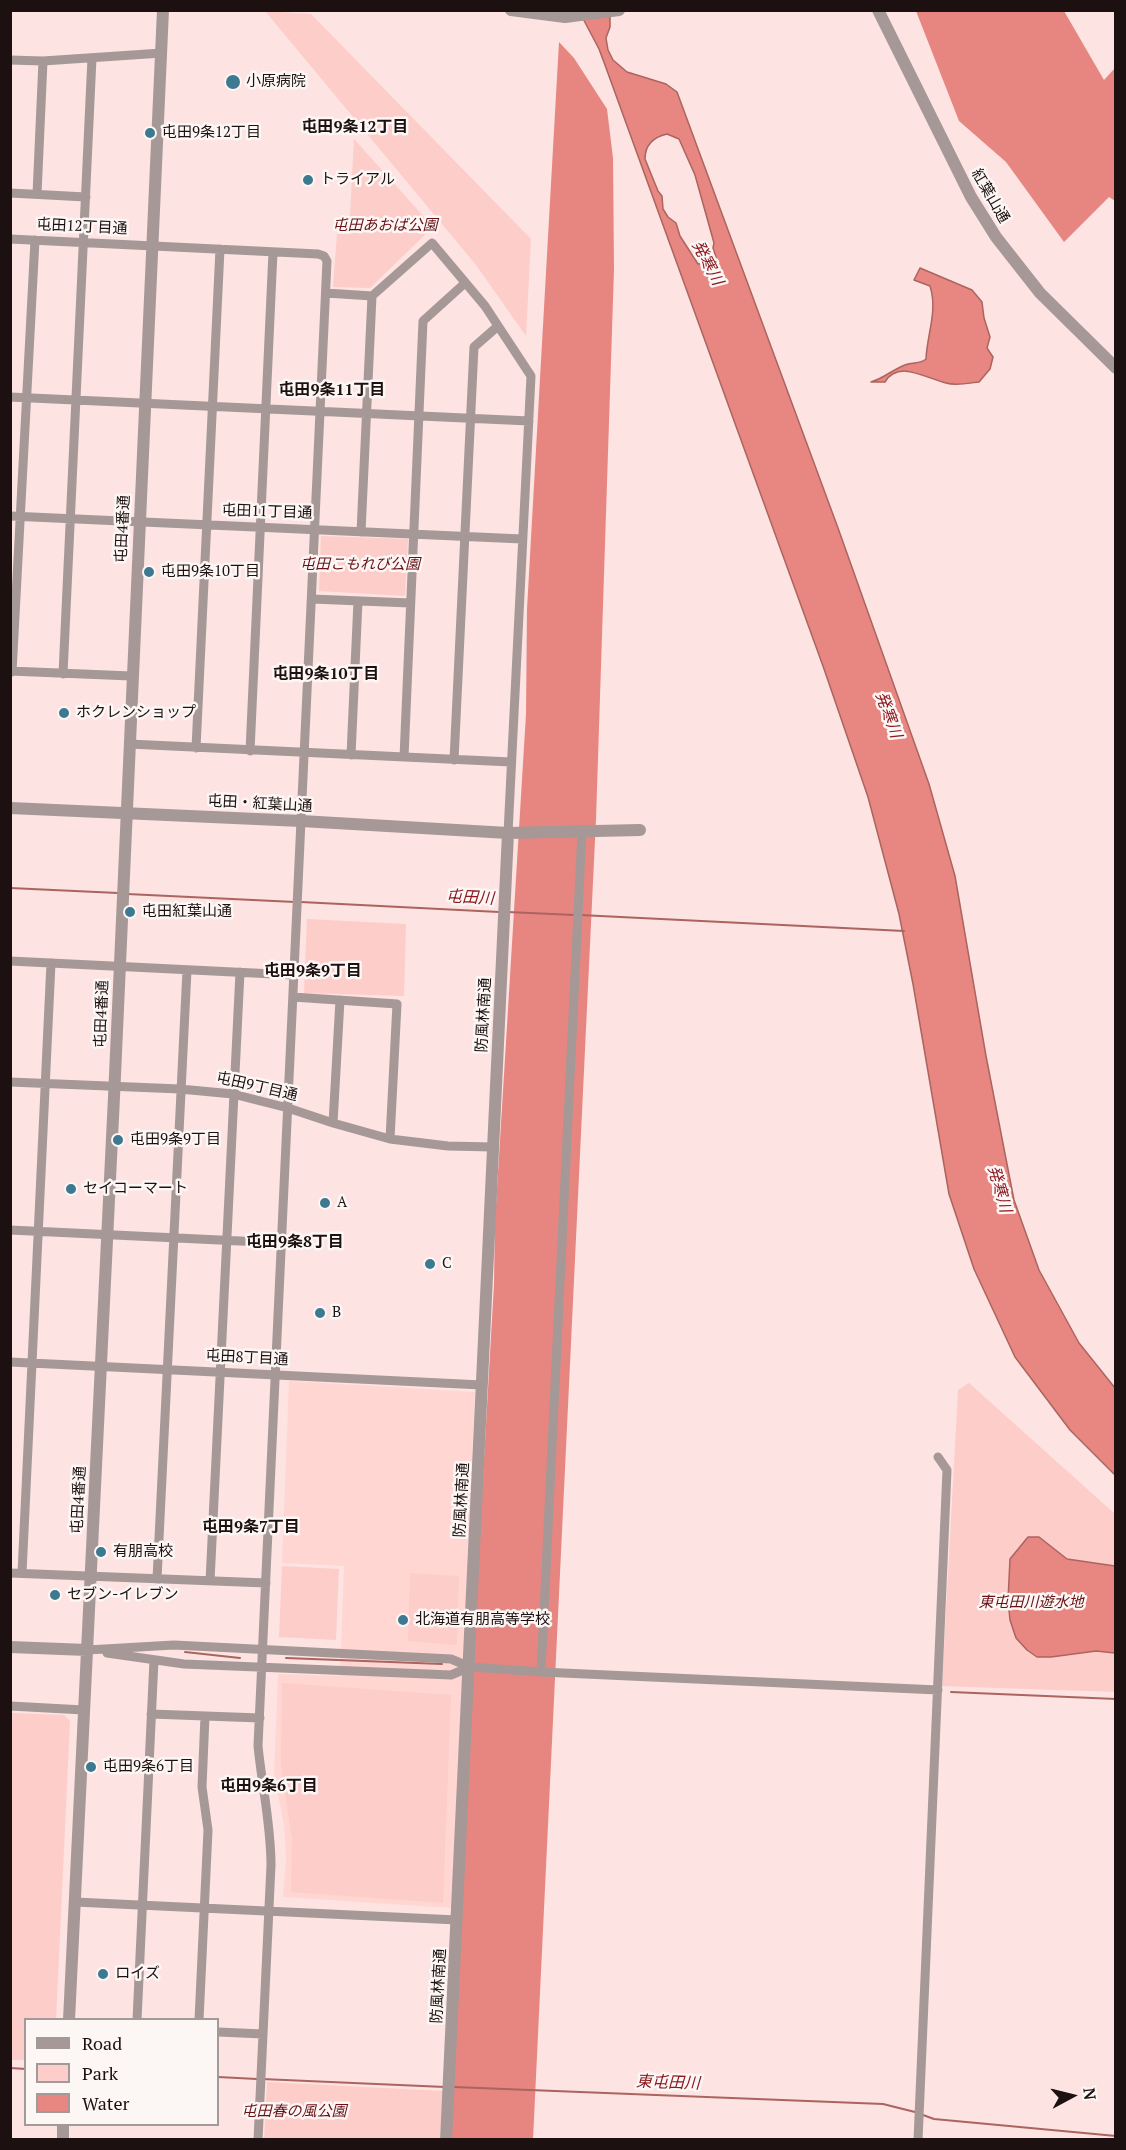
<!DOCTYPE html>
<meta charset="utf-8">
<style>
body{margin:0}
#map{position:relative;width:1126px;height:2150px;overflow:hidden;background:#fde3e1;font-family:"PT Serif",serif}
canvas{display:block}
.frame{position:absolute;inset:0;border:12px solid #1c1110;pointer-events:none}
.legend{position:absolute;left:24px;top:2018px;width:195px;height:108px;box-sizing:border-box;background:#fcf6f5;border:2px solid #a29a99;margin:0;padding:8px 10px;list-style:none;font-size:18px;color:#1c1110}
.legend li{display:flex;align-items:center;gap:12px;height:30px}
.legend b{width:30px;border:2px solid #a29a99}
.north{position:absolute;left:1042px;top:2066px;width:60px;height:60px;-webkit-text-stroke:4px #fcf6f5;paint-order:stroke;rotate:83deg;font-size:16px;font-weight:700;line-height:24px;text-align:center;color:#1c1110}
.north::after{content:'';display:block;margin:auto;width:21px;height:27px;background:#1c1110;clip-path:polygon(50% 0,100% 100%,50% 72%,0 100%)}
</style>
<div id="map">
<canvas width="1126" height="2150"></canvas>
<div class="frame"></div>
<ul class="legend">
<li><b style="height:8px;background:#a59896"></b>Road</li>
<li><b style="height:16px;background:#fdcdc9"></b>Park</li>
<li><b style="height:16px;background:#e88781"></b>Water</li>
</ul>
<div class="north">N</div>
</div>
<script>
const ctx = document.querySelector('canvas').getContext('2d');
ctx.lineJoin = 'round';
function fillPath(path, color) {
  ctx.fillStyle = color;
  ctx.fill(path, 'evenodd');
}
function strokePath(path, color, width, dash) {
  ctx.strokeStyle = color;
  ctx.lineWidth = width;
  ctx.lineCap = dash ? 'butt' : 'round';
  ctx.setLineDash(dash || []);
  ctx.stroke(path);
}
function label(font, color, halo, rows, align = 'center') {
  ctx.font = font + ' "PT Serif","Noto Sans JP",serif';
  ctx.lineWidth = 5;
  ctx.setLineDash([]);
  ctx.textBaseline = 'middle';
  ctx.strokeStyle = halo;
  ctx.fillStyle = color;
  for (const [text, x, y, turn = 0] of rows) {
    ctx.save();
    ctx.translate(x, y);
    ctx.rotate((+turn || 0) * Math.PI / 180);
    ctx.textAlign = isNaN(turn) ? turn : align;
    if (halo) ctx.strokeText(text, 0, 0);
    ctx.fillText(text, 0, 0);
    ctx.restore();
  }
}
fillPath(new Path2D(`
 M 289,1381 L 475,1392 L 452,1908 L 283,1897 L 286,1857 L 284,1825 L 274,1774 L 278,1674 L 340,1676 L 344,1566 L 282,1563 Z`), '#ffd6d2');
fillPath(new Path2D(`
 M 265,11 L 311,14 L 531,239 L 526,336 L 476,265 Z
 M 354,139 L 433,227 L 370,288 L 333,287 L 337,234 L 349,234 Z
 M 321,536 L 408,539 L 405,596 L 319,591 Z
 M 307,919 L 406,924 L 404,996 L 304,993 Z
 M 969,1383 L 1115,1514 L 1115,1692 L 942,1686 L 958,1390 Z
 M 282,1566 L 339,1569 L 336,1640 L 279,1637 Z
 M 410,1573 L 459,1576 L 457,1645 L 408,1641 Z
 M 282,1683 L 451,1695 L 443,1903 L 291,1892 L 292,1840 L 281,1765 Z
 M 11,1713 L 64,1715 L 70,1721 L 56,2019 L 26,2020 L 25,2060 L 10,2060 Z
 M 267,2082 L 443,2091 L 440,2139 L 264,2140 Z`), '#fdcdc9');
fillPath(new Path2D(`
 M 916,11 L 1064,11 L 1104,80 L 1115,68 L 1115,201 L 1109,197 L 1064,242 L 1006,162 L 959,121 Z
 M 559,42 L 574,58 L 607,109 L 613,158 L 614,269 L 596,819 L 533,2139 L 451,2140 L 481,1512 L 494,1284 L 495,1222 L 526,714 L 527,609 Z`), '#e78681');
const water = new Path2D(`
 M 579,11 L 610,11 L 610,27 L 606,38 L 608,50 L 613,60 L 627,72 L 666,84 L 677,92 L 838,528 L 929,784 L 955,876 L 986,1056 L 1014,1200 L 1039,1270 L 1079,1343 L 1115,1388 L 1115,1475 L 1070,1430 L 1015,1357 L 974,1269 L 949,1194 L 913,984 L 899,914 L 868,797 L 823,666 L 605,65 L 599,49 ZM 667,134 L 679,139 L 695,175 L 714,243 L 713,248 L 716,257 L 713,262 L 698,264 L 680,236 L 676,223 L 668,217 L 663,209 L 662,196 L 658,191 L 645,159 C 645,145 654,137 667,134 Z
 M 920,268 L 972,290 L 982,302 L 984,318 L 990,337 L 987,348 L 993,357 L 990,369 L 979,382 C 969,383 956,386 946,383 C 927,379 899,359 885,382 L 871,382 C 885,378 894,368 908,364 C 915,362 920,364 926,359 C 927,334 938,311 930,286 L 914,280 Z
 M 1028,1537 L 1039,1537 L 1067,1559 L 1115,1566 L 1115,1653 L 1096,1651 L 1051,1657 L 1037,1657 L 1027,1650 L 1016,1638 L 1010,1620 L 1008,1600 L 1010,1559 Z`);
fillPath(water, '#e88781');
strokePath(water, '#ab645f', 1.5);
strokePath(new Path2D(`
 M 10,888 L 118,893
 M 127,894 L 295,902
 M 301,902 L 499,912
 M 508,912 L 574,915
 M 580,915 L 904,931
 M 185,1652 L 240,1658
 M 286,1658 L 442,1664
 M 951,1692 L 1116,1699
 M 10,2068 L 26,2069
 M 218,2077 L 257,2079
 M 262,2079 L 445,2087
 M 454,2087 L 883,2104 L 915,2112
 M 923,2115 L 934,2119 L 1116,2136`), '#ab645f', 2);
strokePath(new Path2D(`
 M 10,60 L 43,61 L 162,53
 M 10,193 L 86,197
 M 37,194 L 43,61
 M 10,239 L 318,254 L 324,256 L 327,261 L 258,1746 C 262,1786 271,1825 271,1865 L 258,2140
 M 326,293 L 372,296 L 432,243 L 485,306 L 531,376 L 508,833
 M 10,397 L 529,421
 M 10,516 L 522,539
 M 361,532 L 372,296
 M 312,599 L 410,603
 M 10,671 L 131,676
 M 12,672 L 35,240
 M 63,674 L 92,58
 M 129,744 L 511,762
 M 196,748 L 220,249
 M 250,751 L 273,252
 M 351,755 L 358,601
 M 404,757 L 423,321 L 465,283
 M 454,760 L 474,347 L 498,326
 M 582,831 L 541,1672 L 938,1690
 M 10,961 L 294,975
 M 293,997 L 397,1004 L 390,1139
 M 10,1082 L 180,1089 L 233,1094 L 288,1108 L 333,1123 L 390,1139 L 448,1146 L 493,1147
 M 333,1123 L 340,1000
 M 10,1230 L 282,1243
 M 10,1362 L 482,1385
 M 10,1573 L 266,1583
 M 22,1573 L 51,963
 M 157,1579 L 187,970
 M 210,1581 L 240,972
 M 87,1650 L 174,1645 L 451,1659 L 470,1667 L 541,1672
 M 107,1653 L 184,1664 L 451,1675 L 470,1667
 M 10,1706 L 84,1710
 M 151,1714 L 260,1718
 M 75,1902 L 457,1920
 M 137,2020 L 154,1660
 M 199,2020 L 208,1830 L 202,1787 L 205,1716
 M 218,2032 L 263,2034
 M 918,2140 L 947,1470 L 938,1457`), '#a59896', 9);
strokePath(new Path2D(`
 M 511,10 L 565,17 L 619,10
 M 878,10 L 971,197 L 996,237 L 1040,293 L 1116,368
 M 10,808 L 301,821 L 508,833 L 640,830
 M 10,1647 L 87,1650
 M 69,2020 L 114,1097 L 163,10
 M 63,2140 L 63,2124
 M 446,2140 L 508,833`), '#a59896', 12);
for (const [x, y, r, color] of [
 [233,82,8,"#3d7991"],
 [150,133,6,"#3d7991"],
 [308,180,6,"#3d7991"],
 [149,572,6,"#3d7991"],
 [64,713,6,"#3d7991"],
 [130,912,6,"#3d7991"],
 [118,1140,6,"#3d7991"],
 [71,1189,6,"#3d7991"],
 [325,1203,6,"#3d7991"],
 [430,1264,6,"#3d7991"],
 [320,1313,6,"#3d7991"],
 [101,1552,6,"#3d7991"],
 [55,1595,6,"#3d7991"],
 [403,1620,6,"#3d7991"],
 [91,1767,6,"#3d7991"],
 [103,1974,6,"#3d7991"]
]) {
  const dot = new Path2D();
  dot.arc(x, y, r, 0, 2 * Math.PI);
  ctx.fillStyle = color;
  ctx.fill(dot);
  strokePath(dot, '#fcf6f5', 2);
}
label('15px', '#1c1110', '#fcf6f5', [
 ["小原病院",246,82],
 ["屯田9条12丁目",162,133],
 ["トライアル",320,180],
 ["屯田9条10丁目",161,572],
 ["ホクレンショップ",76,713],
 ["屯田紅葉山通",142,912],
 ["屯田9条9丁目",130,1140],
 ["セイコーマート",83,1189],
 ["A",337,1203],
 ["C",442,1264],
 ["B",332,1313],
 ["有朋高校",113,1552],
 ["セブン-イレブン",67,1595],
 ["北海道有朋高等学校",415,1620],
 ["屯田9条6丁目",103,1767],
 ["ロイズ",115,1974]
], 'left');
label('15px', '#1c1110', '#fcf6f5', [
 ["紅葉山通",990,196,60],
 ["屯田12丁目通",82,227,3],
 ["屯田11丁目通",267,512,2],
 ["屯田4番通",123,529,-87],
 ["屯田・紅葉山通",260,804,3],
 ["屯田4番通",102,1014,-88],
 ["防風林南通",484,1015,-87],
 ["屯田9丁目通",257,1087,13],
 ["屯田8丁目通",247,1358,3],
 ["屯田4番通",79,1500,-87],
 ["防風林南通",462,1500,-87],
 ["防風林南通",439,1986,-87]
]);
label('italic 15px', '#681116', '#fcf6f5', [
 ["屯田あおば公園",385,226],
 ["屯田こもれび公園",360,565],
 ["東屯田川遊水地",1031,1603],
 ["屯田春の風公園",294,2112]
]);
label('bold 16px', '#1c1110', '#fcf6f5', [
 ["屯田9条12丁目",355,127],
 ["屯田9条11丁目",332,390],
 ["屯田9条10丁目",326,674],
 ["屯田9条9丁目",313,971],
 ["屯田9条8丁目",295,1242],
 ["屯田9条7丁目",251,1527],
 ["屯田9条6丁目",269,1786]
]);
label('italic 16px', '#8c1920', '#fcf6f5', [
 ["発寒川",707,263,62],
 ["発寒川",888,715,70],
 ["屯田川",470,898,3],
 ["発寒川",999,1189,74],
 ["東屯田川",668,2083,2]
]);
</script>
